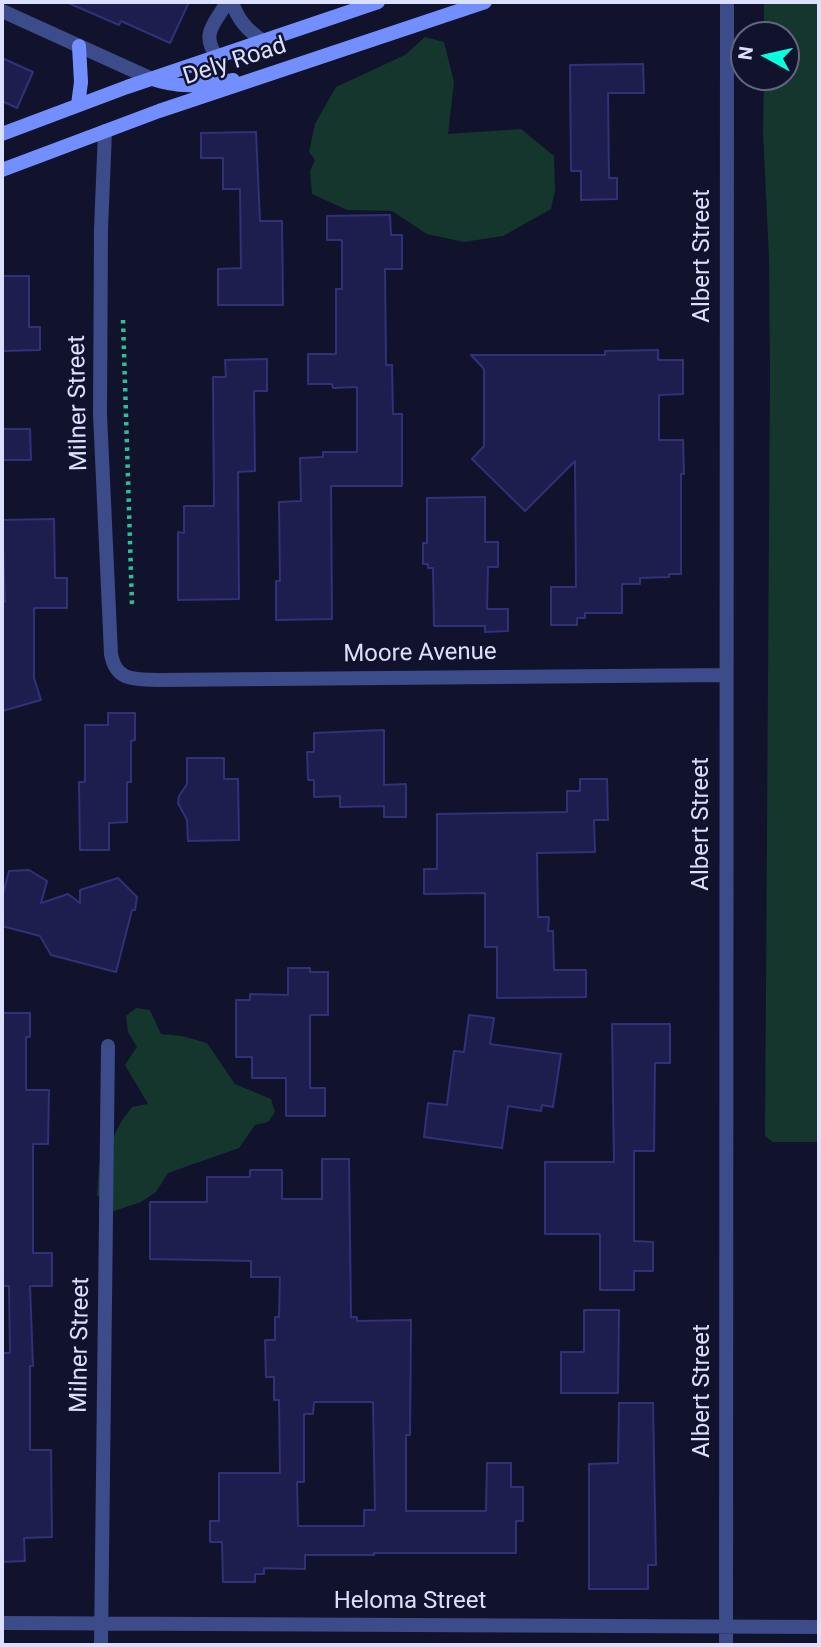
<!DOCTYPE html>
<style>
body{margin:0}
#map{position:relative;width:821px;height:1647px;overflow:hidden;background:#11132c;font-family:Roboto,sans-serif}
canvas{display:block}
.frame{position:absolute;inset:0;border:4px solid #dce0ff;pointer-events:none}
.north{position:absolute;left:730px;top:21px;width:70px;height:70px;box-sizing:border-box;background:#11132c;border:2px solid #626580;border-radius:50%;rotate:278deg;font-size:19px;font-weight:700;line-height:28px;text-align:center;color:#dce0ff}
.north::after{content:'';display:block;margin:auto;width:24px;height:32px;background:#08ffdf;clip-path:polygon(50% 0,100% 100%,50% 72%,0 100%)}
</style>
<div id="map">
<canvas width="821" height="1647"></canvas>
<div class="frame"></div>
<div class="north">N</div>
</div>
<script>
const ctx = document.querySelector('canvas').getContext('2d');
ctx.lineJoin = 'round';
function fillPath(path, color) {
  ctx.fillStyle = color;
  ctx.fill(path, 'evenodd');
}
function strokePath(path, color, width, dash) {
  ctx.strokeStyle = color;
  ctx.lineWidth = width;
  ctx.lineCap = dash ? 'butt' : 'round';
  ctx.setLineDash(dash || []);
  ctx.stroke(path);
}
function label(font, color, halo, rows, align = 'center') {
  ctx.font = font + ' Roboto,sans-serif';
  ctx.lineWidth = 5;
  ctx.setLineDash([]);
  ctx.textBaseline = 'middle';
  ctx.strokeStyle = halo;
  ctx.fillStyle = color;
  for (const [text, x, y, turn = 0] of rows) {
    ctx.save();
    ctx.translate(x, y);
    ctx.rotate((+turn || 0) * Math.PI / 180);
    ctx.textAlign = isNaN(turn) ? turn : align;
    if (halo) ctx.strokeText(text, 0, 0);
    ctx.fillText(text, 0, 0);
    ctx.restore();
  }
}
fillPath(new Path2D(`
 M 764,2 L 819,2 L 819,1142 L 773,1142 L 765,1136 L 770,375 L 769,257 L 763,133 L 764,77 L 786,77 L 786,35 L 764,35 Z
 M 425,37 L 444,42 L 454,82 L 448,134 L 521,129 L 554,156 L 555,190 L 551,209 L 503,236 L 464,242 L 427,234 L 392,211 L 347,210 L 312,194 L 310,171 L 315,160 L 309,152 L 315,124 L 336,87 L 405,55 Z
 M 136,1008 L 150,1010 L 161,1034 L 182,1036 L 207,1043 L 235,1084 L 271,1099 L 275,1112 L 268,1122 L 255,1125 L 239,1148 L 168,1173 L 156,1192 L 141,1202 L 114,1211 L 97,1195 L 99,1166 L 121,1122 L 132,1107 L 148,1104 L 125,1065 L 137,1047 L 128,1032 L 126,1016 Z`), '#14362d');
const building = new Path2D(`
 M 66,2 L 189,2 L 170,43 L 121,21 L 119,25 Z
 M 2,58 L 33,72 L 17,108 L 2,101 Z
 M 643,64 L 644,93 L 608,93 L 609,178 L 617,178 L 617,199 L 581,200 L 581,171 L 571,171 L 570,65 Z
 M 256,132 L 260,221 L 282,221 L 283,305 L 218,305 L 218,269 L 241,268 L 240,189 L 223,189 L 223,158 L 201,158 L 201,133 Z
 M 390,215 L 391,235 L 402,235 L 402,269 L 385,269 L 386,365 L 392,365 L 393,414 L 402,414 L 402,486 L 331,486 L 332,619 L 276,620 L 276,581 L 280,581 L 279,502 L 301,501 L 300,458 L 323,457 L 323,452 L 357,452 L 357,387 L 333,388 L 332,384 L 308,384 L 308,354 L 336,354 L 336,289 L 342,289 L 342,240 L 327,240 L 327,216 Z
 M 2,276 L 29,276 L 29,327 L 40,327 L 40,350 L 2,351 Z
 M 658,350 L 658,360 L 683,360 L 683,394 L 659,395 L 659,440 L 683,440 L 684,474 L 681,474 L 681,574 L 669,574 L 669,577 L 640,578 L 640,584 L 622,584 L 622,613 L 585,613 L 585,618 L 577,618 L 577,625 L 551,625 L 551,587 L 576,587 L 575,461 L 525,511 L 472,459 L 484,446 L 484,369 L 471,355 L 605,355 L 605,351 Z
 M 267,359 L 267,391 L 254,391 L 255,471 L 238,472 L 239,599 L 178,600 L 178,532 L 184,533 L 184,506 L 214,506 L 213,377 L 226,377 L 225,360 Z
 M 2,429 L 30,429 L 31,460 L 2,460 Z
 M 485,497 L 485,542 L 498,542 L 498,567 L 488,567 L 487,609 L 508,609 L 508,631 L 485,632 L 485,626 L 434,626 L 433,568 L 428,568 L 428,564 L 423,564 L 423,543 L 427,543 L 427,498 Z
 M 54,519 L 55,578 L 67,578 L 67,608 L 34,608 L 34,678 L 41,700 L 2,711 L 2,602 L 5,602 L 2,520 Z
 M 108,713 L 135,713 L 135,740 L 131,741 L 131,782 L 127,782 L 127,822 L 109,823 L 109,850 L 80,850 L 79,782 L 85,782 L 85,725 L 108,725 Z
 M 384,730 L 384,785 L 406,784 L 406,817 L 384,817 L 384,806 L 340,807 L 340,796 L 314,797 L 314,780 L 308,780 L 307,752 L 314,752 L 314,733 Z
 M 187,758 L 224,758 L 224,779 L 238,779 L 239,840 L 188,841 L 187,820 L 178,803 L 179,796 L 187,784 Z
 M 580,779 L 607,779 L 608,820 L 594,820 L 595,852 L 537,853 L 538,917 L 549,917 L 548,931 L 553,931 L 554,970 L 586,970 L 586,997 L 497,998 L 497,947 L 485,947 L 485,893 L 424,894 L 424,869 L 437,869 L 437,814 L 567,812 L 567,791 L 580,791 Z
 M 29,870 L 47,881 L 41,903 L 68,894 L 80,903 L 80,890 L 118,878 L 137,897 L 135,910 L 132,910 L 116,972 L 51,955 L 40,936 L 2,926 L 2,898 L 9,871 Z
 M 288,968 L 310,968 L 310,972 L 328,972 L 328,1015 L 310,1015 L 310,1088 L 325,1088 L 325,1116 L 286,1116 L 286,1078 L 252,1078 L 252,1057 L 236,1057 L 236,1000 L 250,1000 L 250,994 L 288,995 Z
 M 2,1013 L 30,1013 L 30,1037 L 26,1037 L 26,1090 L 49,1090 L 48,1144 L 33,1144 L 33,1253 L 52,1253 L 52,1286 L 30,1286 L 33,1366 L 30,1366 L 30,1450 L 51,1450 L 52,1537 L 24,1538 L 25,1561 L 2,1562 L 2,1353 L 10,1353 L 9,1286 L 2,1286 Z
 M 469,1015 L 494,1018 L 490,1044 L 561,1054 L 553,1107 L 542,1105 L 541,1111 L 508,1106 L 502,1148 L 424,1137 L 428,1103 L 447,1105 L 454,1051 L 464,1052 Z
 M 612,1024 L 670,1024 L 670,1063 L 655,1063 L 654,1151 L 634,1151 L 634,1241 L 653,1242 L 653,1271 L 634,1271 L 634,1290 L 600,1290 L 600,1234 L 545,1234 L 545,1162 L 614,1162 Z
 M 322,1159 L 349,1159 L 351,1317 L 357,1317 L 357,1321 L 411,1320 L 410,1435 L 406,1435 L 406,1511 L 486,1511 L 487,1463 L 511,1463 L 511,1487 L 523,1487 L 523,1521 L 516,1521 L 516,1553 L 374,1553 L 374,1555 L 305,1555 L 305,1569 L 264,1568 L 264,1574 L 255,1574 L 255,1582 L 223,1582 L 222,1542 L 210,1542 L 210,1521 L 219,1521 L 219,1473 L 280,1473 L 279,1400 L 274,1400 L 274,1377 L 266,1377 L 265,1340 L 275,1340 L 275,1317 L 279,1317 L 280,1277 L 251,1277 L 251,1261 L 150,1259 L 150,1202 L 207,1202 L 207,1177 L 250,1177 L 250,1170 L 282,1170 L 282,1199 L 322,1199 ZM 314,1402 L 373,1402 L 375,1510 L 364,1510 L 364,1526 L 298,1526 L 297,1482 L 304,1482 L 304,1414 L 313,1414 Z
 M 584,1310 L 619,1310 L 618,1393 L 561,1393 L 561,1352 L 584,1352 Z
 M 619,1403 L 653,1403 L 656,1565 L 648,1565 L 648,1589 L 589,1589 L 589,1464 L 618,1463 Z`);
fillPath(building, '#1d1e4d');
strokePath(building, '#2f3179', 2);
strokePath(new Path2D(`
 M 123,320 L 132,605`), '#31be95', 4.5, [3.5, 5]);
strokePath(new Path2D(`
 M 232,2 C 238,20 247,30 263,41
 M 2,11 L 152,79
 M 217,57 C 200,33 215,24 227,2
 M 105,131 L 101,229 L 100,414 L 111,654 C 116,682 135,679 158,680 L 725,675
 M 2,1623 L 819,1627
 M 101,1645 L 108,1046
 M 726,1645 L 727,2`), '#3c4b8a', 14);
strokePath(new Path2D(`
 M 152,79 C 181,89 203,85 233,80
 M 78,105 L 81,82 L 79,46
 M 2,134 L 127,87 L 378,2
 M 2,170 L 159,111 L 485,2`), '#738fff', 14);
label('24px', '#dce0ff', '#11132c', [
 ["Dely Road",235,62,-18],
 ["Albert Street",703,256,-90],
 ["Milner Street",79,403,-91],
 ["Moore Avenue",420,654,-1],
 ["Albert Street",702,824,-90],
 ["Milner Street",81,1345,-89],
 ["Albert Street",703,1391,-90],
 ["Heloma Street",410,1602]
]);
</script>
